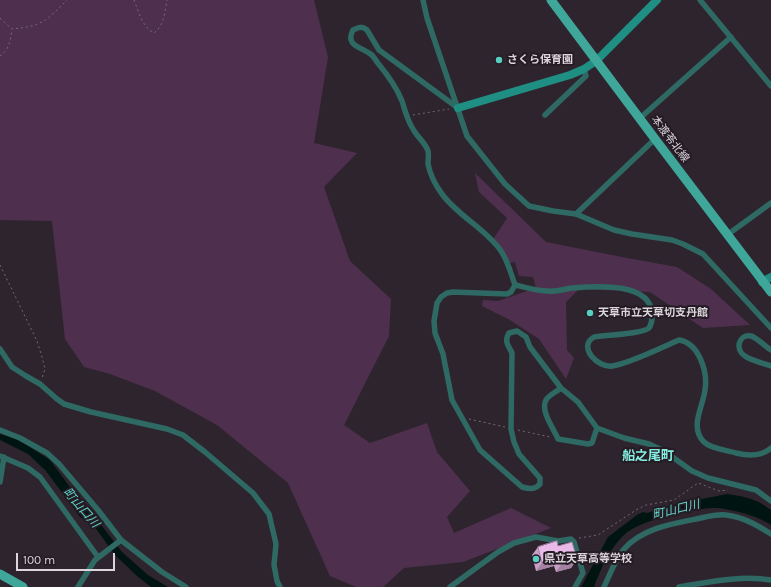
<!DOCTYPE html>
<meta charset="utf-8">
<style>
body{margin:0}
#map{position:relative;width:771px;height:587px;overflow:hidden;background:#2e242e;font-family:Karla,sans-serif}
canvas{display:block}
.scale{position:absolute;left:16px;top:553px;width:99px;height:18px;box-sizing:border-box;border:2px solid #dcd6dc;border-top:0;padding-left:5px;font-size:12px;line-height:14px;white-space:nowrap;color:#dcd6dc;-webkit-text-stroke:3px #241b24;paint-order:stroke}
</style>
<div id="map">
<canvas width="771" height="587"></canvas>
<div class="scale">100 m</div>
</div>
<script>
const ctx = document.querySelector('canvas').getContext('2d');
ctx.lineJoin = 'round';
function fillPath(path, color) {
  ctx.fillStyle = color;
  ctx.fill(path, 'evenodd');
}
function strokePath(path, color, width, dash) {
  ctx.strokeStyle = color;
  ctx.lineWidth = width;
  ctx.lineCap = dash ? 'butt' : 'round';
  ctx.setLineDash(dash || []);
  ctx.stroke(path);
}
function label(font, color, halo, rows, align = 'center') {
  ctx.font = font + ' Karla,"Noto Sans JP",sans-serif';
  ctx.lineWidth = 4;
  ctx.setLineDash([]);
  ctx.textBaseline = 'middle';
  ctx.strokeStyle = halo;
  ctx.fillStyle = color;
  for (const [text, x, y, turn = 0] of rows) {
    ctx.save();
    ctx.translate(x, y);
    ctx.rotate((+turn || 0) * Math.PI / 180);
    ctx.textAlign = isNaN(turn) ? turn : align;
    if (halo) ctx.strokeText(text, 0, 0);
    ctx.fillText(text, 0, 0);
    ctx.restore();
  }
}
fillPath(new Path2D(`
 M 0,0 L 314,0 L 328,57 L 314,143 L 357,153 L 324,187 L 350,261 L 391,299 L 389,336 L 344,425 L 370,443 L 427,423 L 437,452 L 470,491 L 447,517 L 454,533 L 511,508 L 551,528 L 463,562 L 404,568 L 383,587 L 356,587 L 330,576 L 288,483 L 217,425 L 155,391 L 110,374 L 84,367 L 65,339 L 52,221 L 0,220 Z
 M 475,173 L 546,242 L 627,258 L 677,267 L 711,289 L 750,325 L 703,328 L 650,292 L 579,289 L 566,302 L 567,350 L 574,358 L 566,379 L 539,339 L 510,320 L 482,306 L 483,300 L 498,301 L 536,288 L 533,277 L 519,276 L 515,262 L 505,264 L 494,238 L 507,218 L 479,192 Z`), '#4e304e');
fillPath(new Path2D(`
 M 0,434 L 19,440 L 50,460 L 70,487 C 70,496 75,497 82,500 L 122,552 L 148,575 L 168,587 L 151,587 L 137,576 L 115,555 L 94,526 L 81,511 L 80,513 L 87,521 L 80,517 L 46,471 L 28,454 L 0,440 Z
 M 727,494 C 746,497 755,498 771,510 L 771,525 C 758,516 729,508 713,508 C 692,509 640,520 625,534 C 610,548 601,568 594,587 L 581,587 L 608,537 L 637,515 L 643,512 L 647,513 L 677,504 Z`), '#001512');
strokePath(new Path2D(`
 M 134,0 C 139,12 142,27 154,33 C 164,26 165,11 167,0
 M 0,18 L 12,29 C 43,26 46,21 67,0
 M 0,56 C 10,49 10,40 12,30
 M 413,115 L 449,109
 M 0,265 L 37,341 L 42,357 L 45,369 L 42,378
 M 469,419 L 505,427
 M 518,430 L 550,437
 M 579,538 L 598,535 L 636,510 L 646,505 L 674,500 L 698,483 L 719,491 L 728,490`), '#726a72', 1, [2, 3]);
strokePath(new Path2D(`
 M 423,0 L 427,18 L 467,136 L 505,184 L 529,206 L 553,211 L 576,214 L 614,230 L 632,234 L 672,240 L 683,244 L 703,254 L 771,328
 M 700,0 L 771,86
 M 458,108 L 379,50 L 367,30 C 362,26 359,27 353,30 C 345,45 360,47 369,53 C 373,55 375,59 377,62 C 387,74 396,86 402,101 C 405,110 407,120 413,129 C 417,137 425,142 428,151 C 429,155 428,160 428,164 C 430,174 436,186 442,194 C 458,216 486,229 501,251 C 508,261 511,274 515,285 L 511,292 L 507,294 L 453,292 L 447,293 L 441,297 L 437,303 L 434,321 L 435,333 L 443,354 L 452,400 L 480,450 L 522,487 C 529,489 535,490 540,484 L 540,478 L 519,454 L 514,442 L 511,429 L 512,353 C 508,345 504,341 509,333 L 517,331 L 526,337 L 530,347 L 561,388 L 578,402 L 597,428 L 624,438 L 649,444 L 664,451 L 692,471 L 708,478 L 756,490 L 771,501
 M 545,115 L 586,76 L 584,69
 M 639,119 L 731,37
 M 576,214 L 655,139
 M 727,235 L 771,203
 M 515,285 C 525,287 537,291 548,291 C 556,292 564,289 572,288 C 595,286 654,281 652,317 C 652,320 651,325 649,328 C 642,334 605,335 594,337 C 577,347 598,368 612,366 C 631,363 660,348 679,340 C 699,343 708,372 705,390 C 703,407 689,427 704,442 C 711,449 727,450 736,453 C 748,456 762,456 771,448
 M 0,349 L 12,367 L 26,376 L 40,384 L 57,399 L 64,404 L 91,412 L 167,429 L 183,435 L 205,452 L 253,493 L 269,514 L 276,544 L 274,565 L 277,581 L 280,587
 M 771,350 C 766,347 756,337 751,336 C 738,334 735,350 745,356 C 752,361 763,363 771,366
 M 561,388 C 556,392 549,395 546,400 C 540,411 554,429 558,439 L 588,444 L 592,443 L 597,428
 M 0,430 L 20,438 L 47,453 L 59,464 L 98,510 L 121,540 L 162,572 L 186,587
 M 0,456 L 28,468 L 40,477 L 98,557
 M 0,482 L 4,457
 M 78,587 L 95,560 L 121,540
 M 450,587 L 498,552 L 514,543 L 536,537 L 558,541 L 571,539 L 574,542 L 583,573 L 575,587
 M 604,587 C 610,574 615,560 624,549 C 642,529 670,524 696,519 C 706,517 716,514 726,515 C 743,517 757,525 771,534
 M 679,587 C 709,582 741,575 771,580`), '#2e6963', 5.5);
strokePath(new Path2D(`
 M 458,108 L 570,75 L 584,69 L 596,61 L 657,0
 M 762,282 L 771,277`), '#1f8e83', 8);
strokePath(new Path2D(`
 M 551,0 L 655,139 L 771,292
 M 0,574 L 23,587`), '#3fa69a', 9);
fillPath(new Path2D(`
 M 558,546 L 577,559 L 571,568 L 556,572 L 554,566 L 536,571 L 532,555 L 538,547 Z`), '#c8a0c7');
fillPath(new Path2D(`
 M 560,558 L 554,566 L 536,571 L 542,563 Z
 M 577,559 L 571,568 L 556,572 L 562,563 Z`), '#a382a2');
const building = new Path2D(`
 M 557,541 L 558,546 L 572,542 L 577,559 L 562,563 L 560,558 L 542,563 L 538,547 Z`);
fillPath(building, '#e9bae7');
strokePath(building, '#a382a2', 1);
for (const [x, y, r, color] of [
 [499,60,4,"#58cec1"],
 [590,313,4,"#58cec1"],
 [536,559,4,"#58cec1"]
]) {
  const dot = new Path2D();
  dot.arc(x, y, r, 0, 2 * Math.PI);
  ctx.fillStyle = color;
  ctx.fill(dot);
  strokePath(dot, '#241b24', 1.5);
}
label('bold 11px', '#dcd6dc', '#241b24', [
 ["さくら保育園",507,60],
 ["天草市立天草切支丹館",598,313],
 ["県立天草高等学校",544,559]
], 'left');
label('11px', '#dcd6dc', '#241b24', [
 ["本渡苓北線",670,139,53]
]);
label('italic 12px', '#5ed7c9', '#241b24', [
 ["町山口川",81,508,49],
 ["町山口川",676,510,-14]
]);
label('bold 13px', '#85eee1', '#241b24', [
 ["船之尾町",648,456]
]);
</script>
